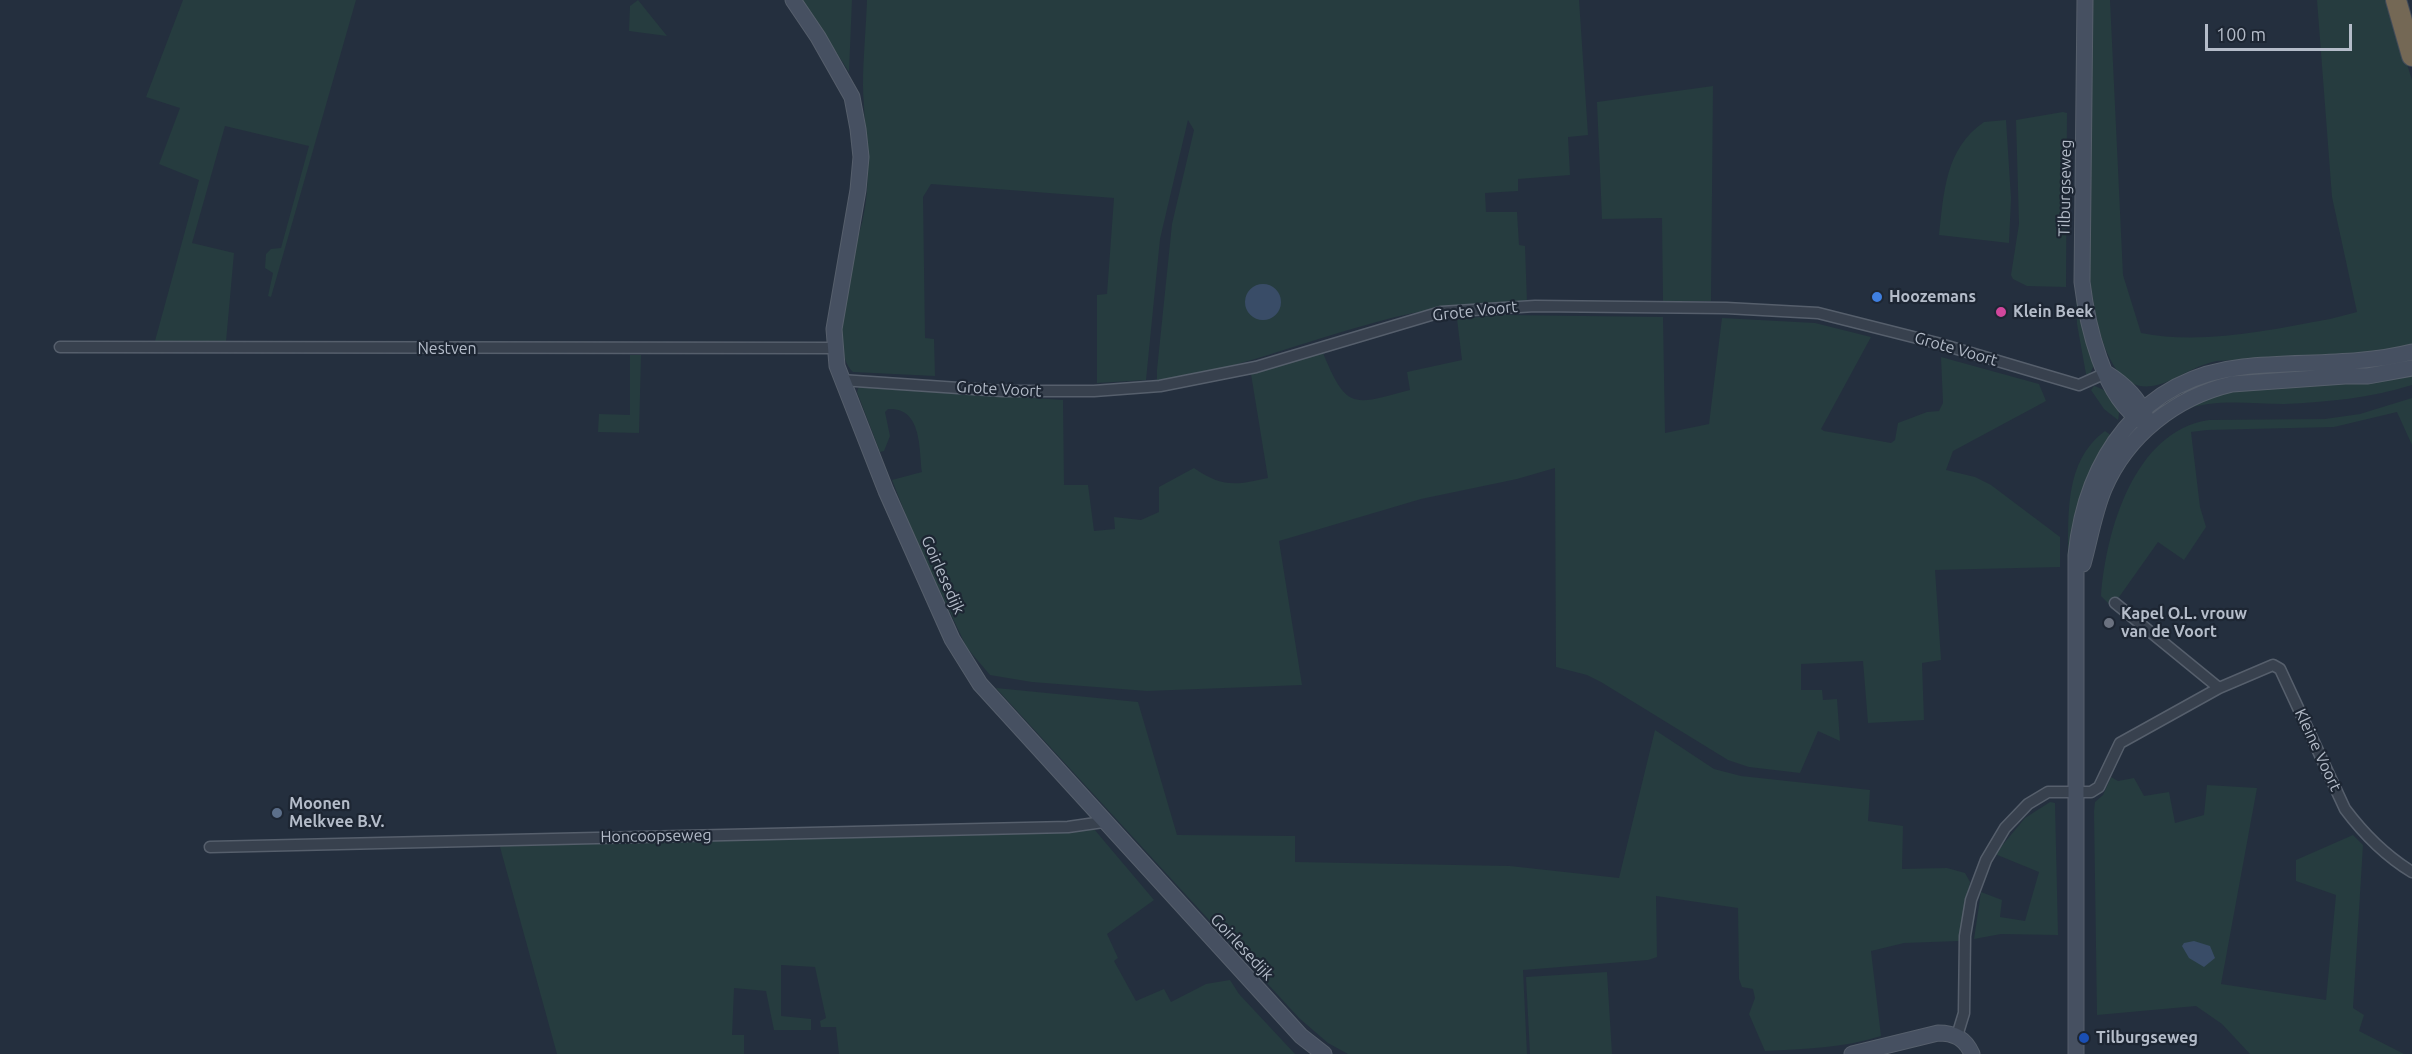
<!DOCTYPE html>
<style>
body{margin:0}
#map{position:relative;width:2412px;height:1054px;overflow:hidden;background:#242f3e;font-family:Ubuntu,sans-serif}
canvas{display:block}
.scale{position:absolute;left:2205px;top:24px;width:147px;height:27px;box-sizing:border-box;border:3px solid #b4bcc9;border-top:0;padding-left:8px;font-size:18px;line-height:21px;white-space:nowrap;color:#b4bcc9;-webkit-text-stroke:4px #1d2633;paint-order:stroke}
</style>
<div id="map">
<canvas width="2412" height="1054"></canvas>
<div class="scale">100 m</div>
</div>
<script>
const ctx = document.querySelector('canvas').getContext('2d');
ctx.lineJoin = 'round';
function fillPath(path, color) {
  ctx.fillStyle = color;
  ctx.fill(path, 'evenodd');
}
function strokePath(path, color, width, dash) {
  ctx.strokeStyle = color;
  ctx.lineWidth = width;
  ctx.lineCap = dash ? 'butt' : 'round';
  ctx.setLineDash(dash || []);
  ctx.stroke(path);
}
function label(font, color, halo, rows, align = 'center') {
  ctx.font = font + ' Ubuntu,sans-serif';
  ctx.lineWidth = 4.5;
  ctx.setLineDash([]);
  ctx.textBaseline = 'middle';
  ctx.strokeStyle = halo;
  ctx.fillStyle = color;
  for (const [text, x, y, turn = 0] of rows) {
    ctx.save();
    ctx.translate(x, y);
    ctx.rotate((+turn || 0) * Math.PI / 180);
    ctx.textAlign = isNaN(turn) ? turn : align;
    if (halo) ctx.strokeText(text, 0, 0);
    ctx.fillText(text, 0, 0);
    ctx.restore();
  }
}
fillPath(new Path2D(`
 M 183,0 L 356,0 L 271,297 L 268,296 L 273,273 L 265,268 L 266,254 L 271,249 L 281,248 L 309,146 L 225,126 L 192,243 L 234,253 L 226,342 L 155,341 L 199,180 L 159,164 L 180,108 L 146,97 Z
 M 638,0 L 667,36 L 629,31 L 630,6 Z
 M 802,0 L 852,0 L 849,72 Z
 M 867,0 L 1579,0 L 1588,135 L 1568,137 L 1570,175 L 1518,179 L 1518,191 L 1485,193 L 1486,212 L 1517,212 L 1519,245 L 1525,246 L 1527,303 C 1474,303 1424,308 1373,323 C 1302,342 1233,370 1161,382 L 1157,381 L 1157,370 L 1172,224 L 1194,130 L 1188,120 L 1160,239 L 1146,380 L 1097,383 L 1097,295 L 1107,294 L 1114,198 L 931,184 L 923,197 L 925,338 L 934,339 L 935,376 L 853,372 C 825,344 855,253 863,218 C 873,174 864,131 863,86 C 863,58 866,29 867,0 Z
 M 2092,0 L 2110,0 L 2123,275 L 2141,333 C 2202,345 2270,330 2330,319 C 2339,317 2348,314 2357,312 L 2332,197 L 2317,0 L 2387,0 L 2412,80 L 2412,347 L 2393,352 L 2217,361 C 2191,366 2174,383 2152,386 C 2103,394 2093,303 2089,271 Z
 M 1713,86 L 1711,301 L 1663,301 L 1662,218 L 1602,219 L 1597,102 Z
 M 2063,112 L 2067,113 L 2066,287 L 2027,286 L 2013,279 L 2011,275 L 2019,224 L 2016,120 Z
 M 2006,120 L 2011,198 L 2009,243 L 1939,235 C 1944,192 1945,149 1984,122 Z
 M 2076,293 L 2095,363 L 2089,376 L 2086,374 L 2077,324 Z
 M 1503,315 L 1663,317 L 1665,433 L 1709,424 L 1722,318 L 1815,323 L 1871,337 L 1821,429 L 1824,431 L 1891,443 L 1895,440 L 1898,423 L 1927,412 L 1939,411 L 1943,403 L 1941,357 L 2039,384 L 2046,401 L 1953,451 L 1946,470 L 1975,477 L 1991,485 L 2060,537 L 2060,567 L 1935,570 L 1941,660 L 1922,663 L 1924,720 L 1868,723 L 1863,661 L 1801,664 L 1801,690 L 1822,690 L 1823,700 L 1837,699 L 1840,741 L 1818,731 L 1800,773 L 1749,767 L 1728,760 L 1601,682 L 1587,675 L 1556,667 L 1555,468 L 1517,479 L 1421,499 L 1279,541 L 1302,685 L 1147,691 L 1032,682 L 990,675 L 967,648 L 917,543 L 892,480 L 922,472 C 919,448 922,407 888,409 L 885,412 L 890,436 L 884,451 L 880,452 L 857,392 L 859,386 L 1063,400 L 1064,485 L 1088,485 L 1094,531 L 1115,529 L 1114,517 L 1141,520 L 1159,512 L 1159,487 L 1194,468 C 1223,488 1236,485 1268,478 L 1251,374 L 1323,353 C 1347,411 1353,405 1410,390 L 1407,372 L 1462,360 L 1457,319 Z
 M 630,355 L 641,355 L 639,433 L 598,432 L 599,414 L 630,415 Z
 M 2412,374 L 2412,385 C 2370,398 2328,402 2284,404 C 2251,404 2216,398 2184,410 L 2216,391 L 2344,380 L 2374,383 Z
 M 2094,386 C 2109,390 2123,404 2118,420 L 2104,409 L 2091,390 Z
 M 2412,398 L 2412,445 L 2397,412 L 2334,427 L 2207,430 L 2191,432 L 2200,507 L 2206,527 L 2184,560 L 2158,542 L 2112,607 L 2101,596 C 2106,531 2134,431 2209,420 L 2325,419 L 2360,414 Z
 M 2105,431 L 2112,436 L 2073,532 L 2068,564 C 2069,517 2063,462 2105,431 Z
 M 996,688 L 1138,702 L 1177,835 L 1295,836 L 1295,862 L 1510,866 L 1619,878 L 1655,730 L 1714,769 L 1741,776 L 1870,790 L 1868,821 L 1903,826 L 1902,869 L 1947,868 L 1965,873 L 1970,882 L 1959,941 L 1904,943 L 1871,951 L 1881,1036 C 1843,1048 1805,1049 1765,1051 L 1749,1014 L 1755,998 L 1753,989 L 1742,987 L 1739,979 L 1738,908 L 1656,896 L 1657,957 L 1648,960 L 1523,970 L 1527,1054 L 1348,1054 L 1328,1043 L 1299,1018 Z
 M 2111,777 L 2118,781 L 2134,778 L 2144,796 L 2169,792 L 2175,823 L 2204,815 L 2207,785 L 2257,788 L 2221,984 L 2326,1000 L 2336,895 L 2296,881 L 2296,860 L 2353,835 L 2363,845 L 2353,1008 L 2364,1015 L 2359,1031 L 2404,1054 L 2250,1054 L 2222,1024 L 2196,1006 L 2097,1015 L 2094,812 L 2095,802 L 2103,795 Z
 M 2050,802 L 2055,803 L 2058,935 L 2001,934 L 1974,939 L 1981,892 L 2002,900 L 2000,917 L 2025,921 L 2039,872 L 1995,854 L 2025,818 Z
 M 1094,829 L 1154,900 L 1107,934 L 1118,958 L 1114,961 L 1136,1001 L 1164,989 L 1171,1002 L 1206,984 L 1230,980 L 1239,994 L 1295,1054 L 839,1054 L 836,1027 L 821,1027 L 820,1021 L 826,1018 L 815,967 L 781,965 L 781,1016 L 811,1019 L 811,1030 L 774,1030 L 766,991 L 734,988 L 732,1035 L 744,1035 L 744,1054 L 557,1054 L 500,847 L 501,843 Z
 M 1607,972 L 1612,1054 L 1530,1054 L 1526,977 Z`), '#263c3f');
fillPath(new Path2D(`
 M1245 302a18 18 0 1 1 36 0a18 18 0 1 1-36 0Z
 M 2194,941 L 2210,946 L 2215,958 L 2204,967 L 2189,958 L 2182,946 L 2184,943 Z`), '#394c67');
const street = new Path2D(`
 M 60,347 L 834,348
 M 841,380 L 1003,391 L 1094,391 L 1160,386 L 1256,367 L 1441,312 L 1535,306 L 1726,308 L 1818,313 L 1937,343 L 2079,385 L 2106,373
 M 2115,603 L 2219,688
 M 210,847 L 1068,827 L 1103,822
 M 1957,1036 L 1964,1013 L 1965,936 L 1971,900 L 1986,860 L 2005,828 L 2028,804 L 2048,792 L 2091,792 L 2099,787 L 2120,743 L 2219,688 L 2273,665 L 2280,669 L 2345,809 C 2363,833 2386,856 2412,872`);
const secondary = new Path2D(`
 M 793,0 L 818,37 L 852,97 L 858,129 L 861,157 L 858,190 L 834,329 L 837,366 L 886,491 L 952,639 L 980,684 L 1301,1036 L 1324,1054
 M 2085,0 L 2082,282 C 2087,323 2103,398 2142,421
 M 2106,373 C 2124,384 2138,397 2146,417
 M 2083,564 C 2090,539 2094,513 2104,489 C 2127,435 2176,397 2232,384 L 2345,376 L 2368,376 L 2412,368
 M 1852,1054 L 1938,1033 C 1954,1033 1965,1038 1972,1054
 M 2076,1054 L 2076,555 C 2086,458 2141,378 2243,367 C 2300,361 2356,366 2412,352`);
const highway = new Path2D(`
 M 2396,0 L 2412,56`);
strokePath(street, '#565f6c', 13);
strokePath(secondary, '#565f6c', 17);
strokePath(highway, '#434c59', 22);
strokePath(street, '#38414e', 10);
strokePath(secondary, '#465061', 15);
strokePath(highway, '#746855', 20);
for (const [x, y, r, color] of [
 [1877,297,6,"#3f7fe0"],
 [2001,312,6,"#d1479c"],
 [2109,623,6,"#6b7280"],
 [277,813,6,"#5c6f8a"],
 [2084,1038,6,"#1a4fb4"]
]) {
  const dot = new Path2D();
  dot.arc(x, y, r, 0, 2 * Math.PI);
  ctx.fillStyle = color;
  ctx.fill(dot);
  strokePath(dot, '#1d2633', 2);
}
label('16px', '#b4bcc9', '#1d2633', [
 ["Tilburgseweg",2065,188,-89],
 ["Grote Voort",1475,311,-6],
 ["Nestven",447,349],
 ["Grote Voort",1956,349,16],
 ["Grote Voort",999,389,3],
 ["Goirlesedijk",943,575,66],
 ["Kleine Voort",2318,750,65],
 ["Honcoopseweg",656,836,-1],
 ["Goirlesedijk",1242,947,47]
]);
label('bold 16px', '#b4bcc9', '#1d2633', [
 ["Hoozemans",1889,297],
 ["Klein Beek",2013,312],
 ["Kapel O.L. vrouw",2121,614],
 ["van de Voort",2121,632],
 ["Moonen",289,804],
 ["Melkvee B.V.",289,822],
 ["Tilburgseweg",2096,1038]
], 'left');
</script>
